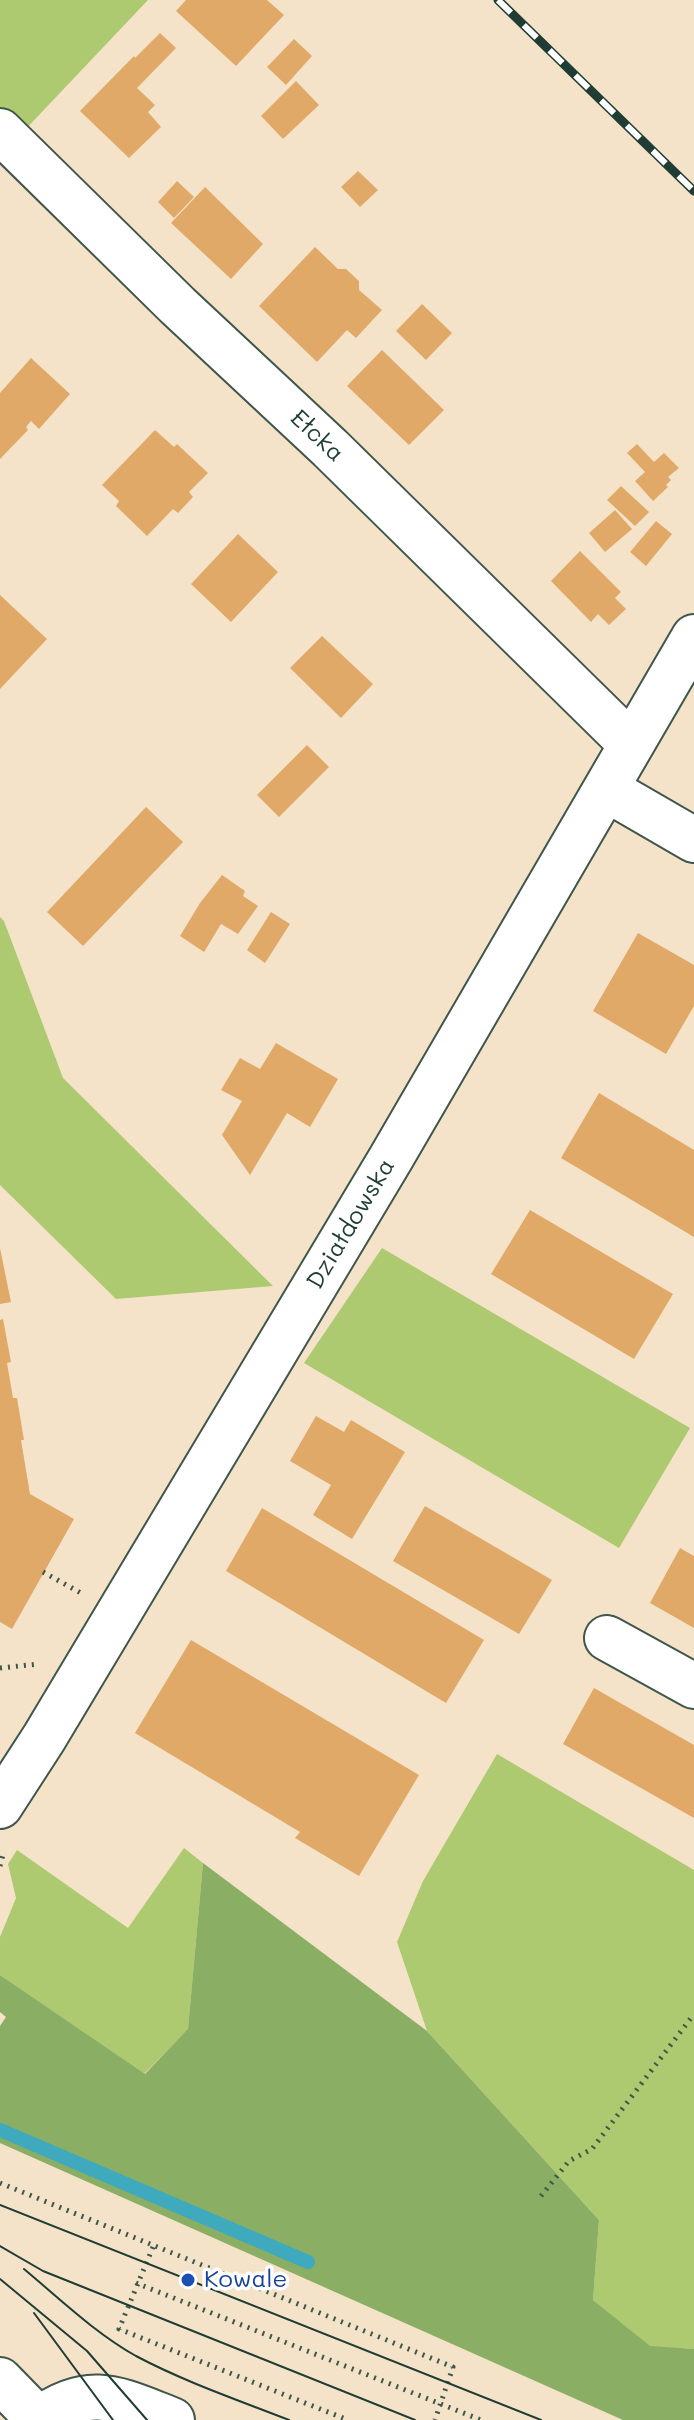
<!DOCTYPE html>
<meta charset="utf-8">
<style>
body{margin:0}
canvas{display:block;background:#f4e3c8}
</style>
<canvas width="694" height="2420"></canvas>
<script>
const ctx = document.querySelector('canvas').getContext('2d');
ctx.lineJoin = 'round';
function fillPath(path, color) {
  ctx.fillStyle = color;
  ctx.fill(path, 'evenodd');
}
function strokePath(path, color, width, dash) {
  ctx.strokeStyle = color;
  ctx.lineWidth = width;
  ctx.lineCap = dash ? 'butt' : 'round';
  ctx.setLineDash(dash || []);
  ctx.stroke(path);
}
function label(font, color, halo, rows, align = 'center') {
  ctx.font = font + ' Mali,sans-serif';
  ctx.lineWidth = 7;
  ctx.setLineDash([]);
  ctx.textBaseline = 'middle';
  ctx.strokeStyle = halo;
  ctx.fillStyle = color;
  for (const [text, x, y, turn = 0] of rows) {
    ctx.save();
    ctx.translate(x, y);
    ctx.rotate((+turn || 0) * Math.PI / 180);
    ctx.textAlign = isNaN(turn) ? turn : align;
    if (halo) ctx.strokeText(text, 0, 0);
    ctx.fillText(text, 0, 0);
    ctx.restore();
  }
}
fillPath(new Path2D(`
 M 0,0 L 148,0 L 22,133 L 0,112 Z
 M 0,917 L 4,921 L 63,1078 L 273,1286 L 116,1299 L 0,1185 Z
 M 382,1248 L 690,1428 L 619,1548 L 304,1363 Z
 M 497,1754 L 694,1870 L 694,2349 L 650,2347 L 593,2300 L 599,2220 L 427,2031 L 397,1942 L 423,1881 Z
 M 184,1848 L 203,1863 L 188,2030 L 144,2074 L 0,1975 L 0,1937 L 16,1898 L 8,1864 L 17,1850 L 128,1928 Z`), '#aeca71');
fillPath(new Path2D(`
 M 203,1863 L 427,2031 L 599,2220 L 593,2300 L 650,2346 L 694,2349 L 694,2420 L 623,2420 L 0,2143 L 0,2026 L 6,2017 L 0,2012 L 0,1975 L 145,2074 L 188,2029 Z`), '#8aae63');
strokePath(new Path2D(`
 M 0,2130 L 308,2262`), '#3faabe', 14);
fillPath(new Path2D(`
 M 186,0 L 267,0 L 284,15 L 236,66 L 176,11 Z
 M 160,33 L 176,48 L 137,88 L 155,105 L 148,112 L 161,127 L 129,158 L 80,111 L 134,56 L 135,58 Z
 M 294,39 L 312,56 L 286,85 L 267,67 Z
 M 296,81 L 319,105 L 283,139 L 261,116 Z
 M 358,171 L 378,190 L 360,207 L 341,187 Z
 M 177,181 L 194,197 L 174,218 L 158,202 Z
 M 205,187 L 263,244 L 231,279 L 171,223 Z
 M 315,247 L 338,269 L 346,269 L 359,281 L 359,290 L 382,310 L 356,338 L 347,330 L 317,362 L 259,306 Z
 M 422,304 L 452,333 L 426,360 L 396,331 Z
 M 382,350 L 444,410 L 409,445 L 347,386 Z
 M 31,358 L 70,394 L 39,429 L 31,421 L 26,427 L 28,430 L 0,459 L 0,393 Z
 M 155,430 L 174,447 L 177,444 L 208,473 L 189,492 L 193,497 L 178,513 L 173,509 L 147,536 L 116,506 L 119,501 L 102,485 Z
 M 637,444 L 654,462 L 664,453 L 679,468 L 668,477 L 671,480 L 666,485 L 668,487 L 653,501 L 635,481 L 645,472 L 627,453 Z
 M 621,486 L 649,512 L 635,526 L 607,500 Z
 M 615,510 L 632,529 L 605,552 L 589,533 Z
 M 656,521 L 672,534 L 646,566 L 630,552 Z
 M 238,534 L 278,572 L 231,622 L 191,584 Z
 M 580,551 L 621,592 L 615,598 L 626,609 L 609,625 L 598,614 L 591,622 L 551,581 Z
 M 0,595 L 47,639 L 0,689 Z
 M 322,636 L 373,684 L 341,718 L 290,668 Z
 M 307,745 L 329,767 L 279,817 L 257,795 Z
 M 146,807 L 183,842 L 83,946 L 47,912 Z
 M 222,875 L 245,891 L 243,896 L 258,906 L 238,934 L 221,924 L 204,952 L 180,936 L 200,903 Z
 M 271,912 L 290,924 L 265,963 L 247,950 Z
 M 638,933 L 694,965 L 694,1006 L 666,1054 L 593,1011 Z
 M 276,1043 L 338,1079 L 310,1127 L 287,1113 L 250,1175 L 222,1135 L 242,1101 L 221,1090 L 240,1058 L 260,1069 Z
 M 599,1093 L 694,1150 L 694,1237 L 561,1158 Z
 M 530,1210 L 673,1294 L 634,1359 L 491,1274 Z
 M 0,1248 L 11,1302 L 0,1304 Z
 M 3,1319 L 11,1362 L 7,1363 L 13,1398 L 17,1398 L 24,1440 L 21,1440 L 30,1494 L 74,1519 L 12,1629 L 0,1622 L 0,1320 Z
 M 316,1416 L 344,1432 L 351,1420 L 405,1452 L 352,1539 L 313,1515 L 331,1485 L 290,1461 Z
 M 425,1506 L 552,1580 L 519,1634 L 393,1561 Z
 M 262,1508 L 484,1640 L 446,1703 L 226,1571 Z
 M 680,1548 L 694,1556 L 694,1628 L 650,1603 Z
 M 191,1640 L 419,1775 L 359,1876 L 295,1838 L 300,1832 L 135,1733 Z
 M 594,1688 L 694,1745 L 694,1818 L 563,1744 Z`), '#e0a968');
const minor = new Path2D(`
 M 0,131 L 178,306 L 330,448 L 631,744
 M 606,789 L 694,840
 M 607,1638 L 694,1686
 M 0,1806 L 44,1738 L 391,1158 L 694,637
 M 0,2380 L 39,2420
 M 38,2420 C 89,2382 118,2399 172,2420`);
strokePath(minor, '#3f564a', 48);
strokePath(new Path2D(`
 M 43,1572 L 81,1593
 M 0,1668 L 38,1664
 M 0,1866 L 4,1851
 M 0,2183 L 453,2367 L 435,2420
 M 541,2196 L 569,2161 L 592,2149 L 694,2014
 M 153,2247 L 119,2329 L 348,2420
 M 136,2283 L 481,2420`), '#3f564a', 5, [2, 6]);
strokePath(minor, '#fff', 44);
strokePath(new Path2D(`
 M 0,2205 L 541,2420
 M 0,2246 L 43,2271 L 415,2420
 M 24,2269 C 60,2299 95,2333 136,2356 C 185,2382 238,2400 289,2420
 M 0,2279 L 87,2351 L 147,2420
 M 34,2313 L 113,2420`), '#1f3d34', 2);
const rail = new Path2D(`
 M 498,0 L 694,191`);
strokePath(rail, '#1f3d34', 9);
strokePath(rail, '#fff', 6, [18]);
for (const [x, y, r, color] of [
 [188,2280,8,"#1a4fb4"]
]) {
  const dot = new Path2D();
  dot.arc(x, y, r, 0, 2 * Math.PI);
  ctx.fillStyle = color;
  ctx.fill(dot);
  strokePath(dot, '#fff', 3);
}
label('24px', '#1f3d34', '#fff', [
 ["Ełcka",317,436,43],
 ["Działdowska",351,1224,-59]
]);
label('24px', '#164399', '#fff', [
 ["Kowale",204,2280]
], 'left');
</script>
